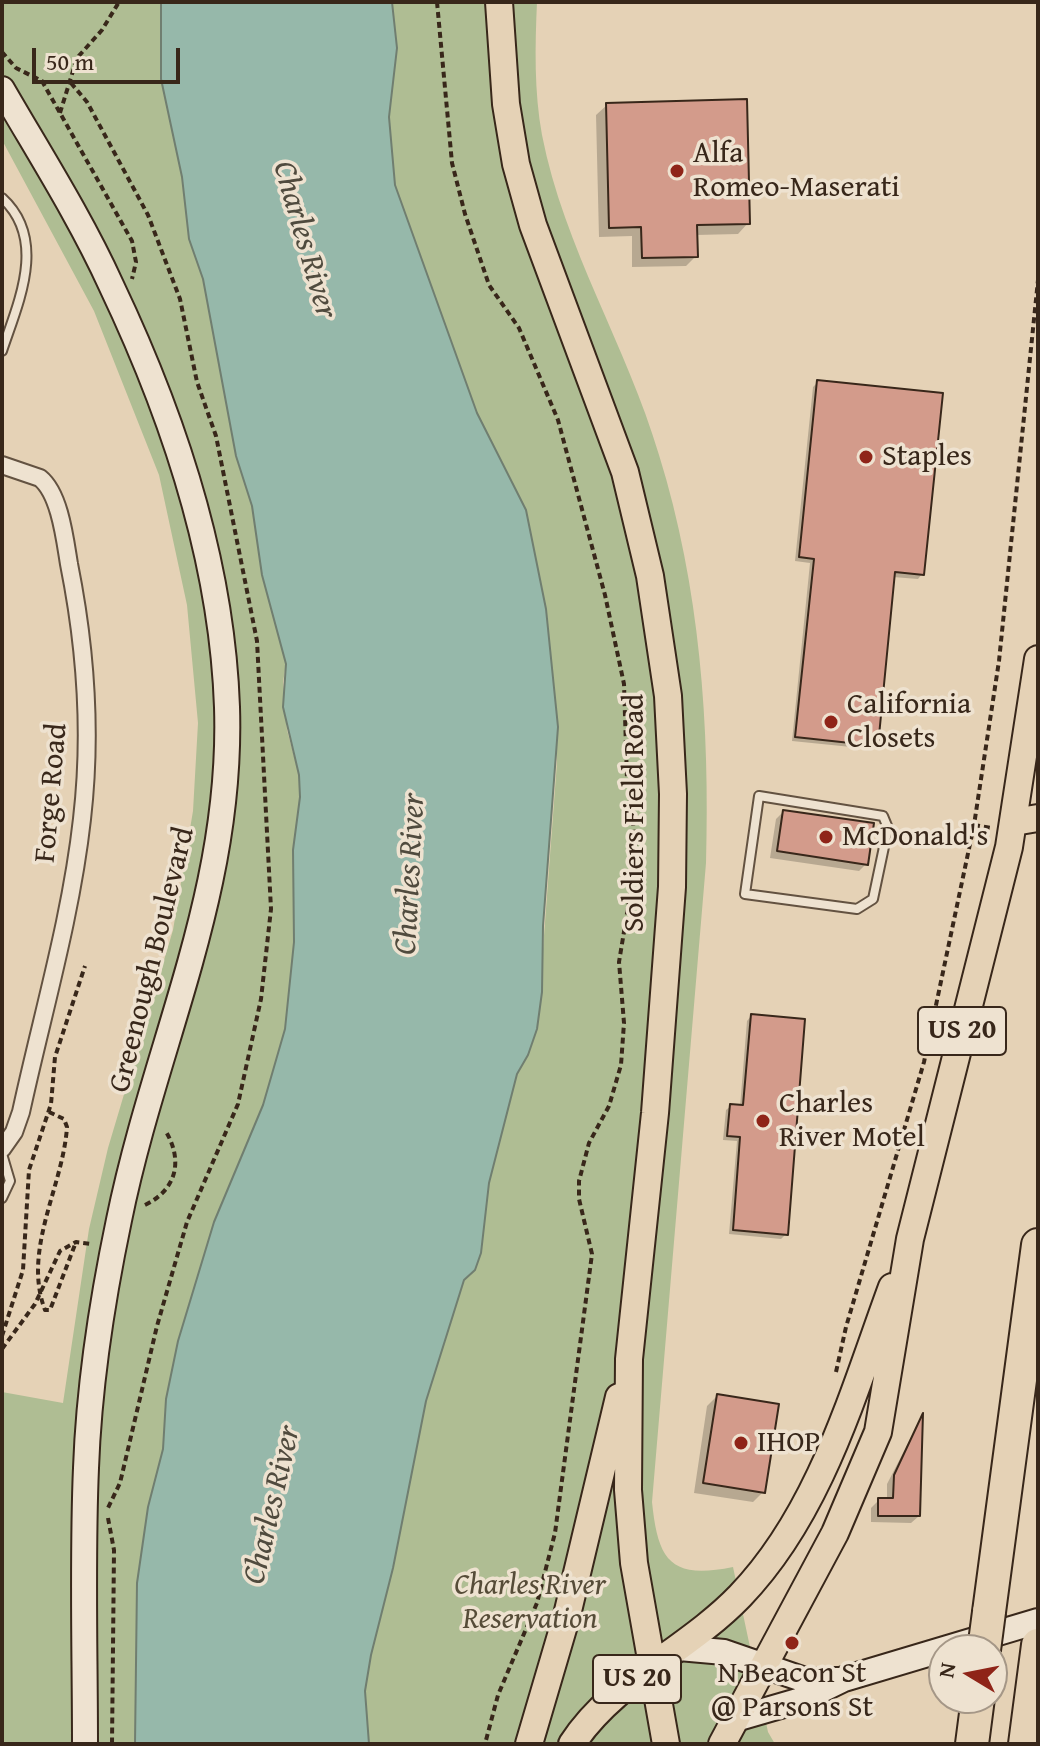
<!DOCTYPE html>
<style>
body{margin:0}
#map{position:relative;width:1040px;height:1746px;overflow:hidden;background:#e5d2b6;font-family:"Gentium Book Plus",serif}
canvas{display:block}
.frame{position:absolute;inset:0;border:4px solid #38271a;pointer-events:none}
.north{position:absolute;left:928px;top:1634px;width:80px;height:80px;box-sizing:border-box;background:#eee2d0;border:2px solid #a59787;border-radius:50%;rotate:280deg;font-size:22px;font-weight:700;line-height:32px;text-align:center;color:#38271a}
.north::after{content:'';display:block;margin:auto;width:28px;height:36px;background:#8f2418;clip-path:polygon(50% 0,100% 100%,50% 72%,0 100%)}
.scale{position:absolute;left:32px;top:48px;width:148px;height:36px;box-sizing:border-box;border:4px solid #38271a;border-top:0;padding-left:10px;font-size:24px;line-height:28px;white-space:nowrap;color:#38271a;-webkit-text-stroke:6px #eee2d0;paint-order:stroke}
</style>
<div id="map">
<canvas width="1040" height="1746"></canvas>
<div class="frame"></div>
<div class="north">N</div>
<div class="scale">50 m</div>
</div>
<script>
const ctx = document.querySelector('canvas').getContext('2d');
ctx.lineJoin = 'round';
function fillPath(path, color) {
  ctx.fillStyle = color;
  ctx.fill(path, 'evenodd');
}
function strokePath(path, color, width, dash) {
  ctx.strokeStyle = color;
  ctx.lineWidth = width;
  ctx.lineCap = dash ? 'butt' : 'round';
  ctx.setLineDash(dash || []);
  ctx.stroke(path);
}
function label(font, color, halo, rows, align = 'center') {
  ctx.font = font + ' "Gentium Book Plus",serif';
  ctx.lineWidth = 7;
  ctx.setLineDash([]);
  ctx.textBaseline = 'middle';
  ctx.strokeStyle = halo;
  ctx.fillStyle = color;
  for (const [text, x, y, turn = 0] of rows) {
    ctx.save();
    ctx.translate(x, y);
    ctx.rotate((+turn || 0) * Math.PI / 180);
    ctx.textAlign = isNaN(turn) ? turn : align;
    if (halo) ctx.strokeText(text, 0, 0);
    ctx.fillText(text, 0, 0);
    ctx.restore();
  }
}
fillPath(new Path2D(`
 M 2,2 L 161,2 L 161,79 L 182,177 L 189,239 L 203,279 L 236,456 L 252,506 L 262,575 L 286,664 L 283,682 L 287,730 L 299,775 L 300,797 L 293,850 L 294,942 L 285,1029 L 263,1105 L 214,1222 L 178,1341 L 166,1399 L 163,1449 L 148,1507 L 137,1583 L 135,1744 L 2,1744 L 2,1392 L 63,1403 L 89,1229 L 108,1148 L 173,930 L 193,811 L 198,723 L 187,605 L 159,475 L 94,311 L 2,140 Z
 M 392,2 L 537,2 C 535,46 534,92 542,135 C 564,248 627,346 659,455 C 700,587 710,726 706,863 L 652,1502 C 658,1560 670,1580 733,1567 L 768,1732 L 775,1744 L 369,1744 L 365,1691 L 371,1655 L 393,1568 L 426,1401 L 464,1280 L 475,1270 L 480,1254 L 489,1183 L 517,1074 L 528,1055 L 537,1029 L 557,762 L 546,609 L 526,510 L 477,413 L 395,185 L 389,117 L 397,48 Z`), '#afbd93');
const water = new Path2D(`
 M 161,2 L 392,2 L 397,48 L 389,117 L 395,185 L 477,413 L 526,510 L 546,609 L 558,727 L 543,926 L 542,992 L 537,1029 L 528,1055 L 517,1074 L 489,1183 L 481,1253 L 475,1270 L 464,1280 L 426,1401 L 393,1568 L 371,1655 L 365,1691 L 369,1744 L 135,1744 L 137,1583 L 148,1507 L 163,1449 L 166,1399 L 178,1341 L 214,1222 L 263,1105 L 285,1029 L 294,942 L 293,850 L 300,797 L 299,775 L 283,707 L 286,664 L 262,575 L 252,506 L 236,456 L 203,279 L 189,239 L 182,177 L 161,79 Z`);
fillPath(water, '#96b8aa');
strokePath(water, '#707e70', 2);
fillPath(new Path2D(`
 M 607,105 L 748,223 L 738,234 L 696,235 L 696,256 L 686,266 L 632,267 L 632,236 L 599,237 L 596,115 Z
 M 818,382 L 922,574 L 918,579 L 893,577 L 876,745 L 871,749 L 792,741 L 810,563 L 795,561 L 813,387 Z
 M 783,812 L 866,864 L 859,871 L 770,858 L 776,819 Z
 M 751,1016 L 786,1234 L 781,1239 L 729,1234 L 737,1141 L 723,1140 L 726,1110 L 731,1106 L 740,1107 L 747,1021 Z
 M 717,1396 L 763,1492 L 753,1502 L 694,1493 L 707,1406 Z
 M 921,1418 L 919,1516 L 911,1523 L 871,1522 L 871,1508 L 879,1500 L 887,1500 L 887,1484 Z`), '#0003');
const building = new Path2D(`
 M 747,99 L 750,224 L 697,225 L 698,257 L 642,258 L 641,227 L 609,228 L 606,103 Z
 M 817,380 L 943,393 L 924,575 L 895,572 L 878,746 L 795,737 L 814,559 L 799,557 Z
 M 783,810 L 874,823 L 868,865 L 777,851 Z
 M 751,1014 L 805,1019 L 788,1235 L 733,1230 L 740,1137 L 727,1136 L 730,1104 L 743,1105 Z
 M 717,1394 L 779,1404 L 765,1493 L 703,1483 Z
 M 923,1413 L 920,1516 L 878,1516 L 878,1498 L 893,1498 L 894,1475 Z`);
fillPath(building, '#d39b8b');
strokePath(building, '#38271a', 2);
const lane = new Path2D(`
 M 2,198 C 48,240 18,303 2,351
 M 759,796 L 883,816 L 888,828 L 873,899 L 857,909 L 745,894 Z
 M 2,1154 L 10,1181 L 2,1198`);
const street = new Path2D(`
 M 2,465 L 40,478 C 60,494 65,540 69,564 C 86,649 92,733 82,819 C 71,918 42,1015 21,1112 L 14,1132 L 2,1149`);
const secondary = new Path2D(`
 M 2,89 C 39,153 80,217 111,285 C 173,415 222,562 227,707 C 233,894 155,1043 119,1220 C 102,1301 89,1385 86,1468 C 82,1560 85,1652 85,1744
 M 679,1648 L 724,1652 L 805,1680 L 838,1680
 M 732,1720 L 801,1700 L 844,1679 L 1038,1621`);
const primary = new Path2D(`
 M 499,2 L 506,104 L 516,164 L 533,225 L 625,472 L 650,576 L 668,696 L 673,794 L 672,887 L 655,1113 L 629,1359 L 628,1490 L 634,1563 L 666,1744
 M 1014,822 L 1038,818
 M 529,1744 L 567,1615 L 619,1397
 M 572,1744 C 613,1681 688,1650 740,1596 C 820,1513 853,1393 892,1287
 M 722,1744 L 835,1533 L 878,1432 L 910,1239 L 1009,847 L 1038,659`);
const highway = new Path2D(`
 M 989,1612 L 1038,1245
 M 972,1744 L 978,1698
 M 1025,1744 L 1038,1645`);
strokePath(lane, '#635241', 12);
strokePath(street, '#635241', 20);
strokePath(secondary, '#38271a', 28);
strokePath(primary, '#38271a', 30);
strokePath(highway, '#38271a', 36);
strokePath(new Path2D(`
 M 437,2 L 452,163 L 465,214 L 489,285 L 519,328 L 558,420 L 605,595 L 624,684 L 627,779 L 637,853 L 619,962 L 624,1023 L 621,1065 L 609,1106 L 589,1143 L 579,1181 L 579,1199 L 592,1254 L 555,1533 L 537,1603 L 498,1695 L 485,1744
 M 2,52 L 16,68 L 42,81 L 132,241 L 136,262 L 132,279
 M 71,83 L 87,102 L 148,215 L 180,299 L 197,382 L 216,436 L 257,641 L 271,909 L 261,999 L 238,1104 L 187,1222 L 157,1326 L 120,1483 L 107,1510
 M 60,113 L 77,58 L 102,30 L 119,2
 M 974,825 L 991,828
 M 49,1112 L 64,1119 L 67,1127 C 63,1187 22,1250 45,1310 L 50,1310 L 76,1242
 M 145,1205 C 178,1189 183,1159 165,1130
 M 2,1336 L 23,1270 L 29,1170 L 51,1104 L 55,1057 L 85,966
 M 2,1349 L 35,1304 L 60,1251 L 76,1242 L 92,1244
 M 836,1372 L 846,1327 L 924,1062 L 974,825 L 999,661 L 1038,280
 M 108,1518 L 114,1550 L 112,1744`), '#38271a', 4, [6, 4]);
strokePath(lane, '#eee2d0', 8);
strokePath(street, '#eee2d0', 16);
strokePath(secondary, '#eee2d0', 24);
strokePath(primary, '#e5d2b6', 26);
strokePath(highway, '#e5d2b6', 32);
const highwayBridge = new Path2D(`
 M 984,1650 L 989,1612`);
strokePath(highwayBridge, '#38271a', 36, []);
strokePath(highwayBridge, '#e5d2b6', 32);
for (const [x, y, r, color] of [
 [677,171,8,"#8f2418"],
 [866,457,8,"#8f2418"],
 [831,722,8,"#8f2418"],
 [826,837,8,"#8f2418"],
 [763,1121,8,"#8f2418"],
 [741,1443,8,"#8f2418"],
 [792,1643,8,"#8f2418"]
]) {
  const dot = new Path2D();
  dot.arc(x, y, r, 0, 2 * Math.PI);
  ctx.fillStyle = color;
  ctx.fill(dot);
  strokePath(dot, '#eee2d0', 3);
}
for (const [x, y, w] of [
 [962,1031,88],
 [637,1679,88]
]) {
  const box = new Path2D();
  box.roundRect(x - w / 2, y - 24, w, 48, 6);
  ctx.fillStyle = '#eee2d0';
  ctx.fill(box);
  strokePath(box, '#38271a', 2);
}
label('bold 28px', '#38271a', null, [
 ["US 20",962,1031],
 ["US 20",637,1679]
]);
label('30px', '#38271a', '#eee2d0', [
 ["Alfa",693,154],
 ["Romeo-Maserati",693,188],
 ["Staples",882,457],
 ["California",847,705],
 ["Closets",847,739],
 ["McDonald's",842,837],
 ["Charles",779,1104],
 ["River Motel",779,1138],
 ["IHOP",757,1443],
 ["N Beacon St",792,1674,"center"],
 ["@ Parsons St",792,1708,"center"]
], 'left');
label('30px', '#38271a', '#eee2d0', [
 ["Forge Road",52,793,-85],
 ["Soldiers Field Road",635,813,-90],
 ["Greenough Boulevard",153,960,-76]
]);
label('italic 30px', '#564c38', '#eee2d0', [
 ["Charles River",530,1586],
 ["Reservation",530,1620]
]);
label('italic 32px', '#504b3e', '#eee2d0', [
 ["Charles River",304,240,74],
 ["Charles River",411,874,-87],
 ["Charles River",273,1505,-77]
]);
</script>
